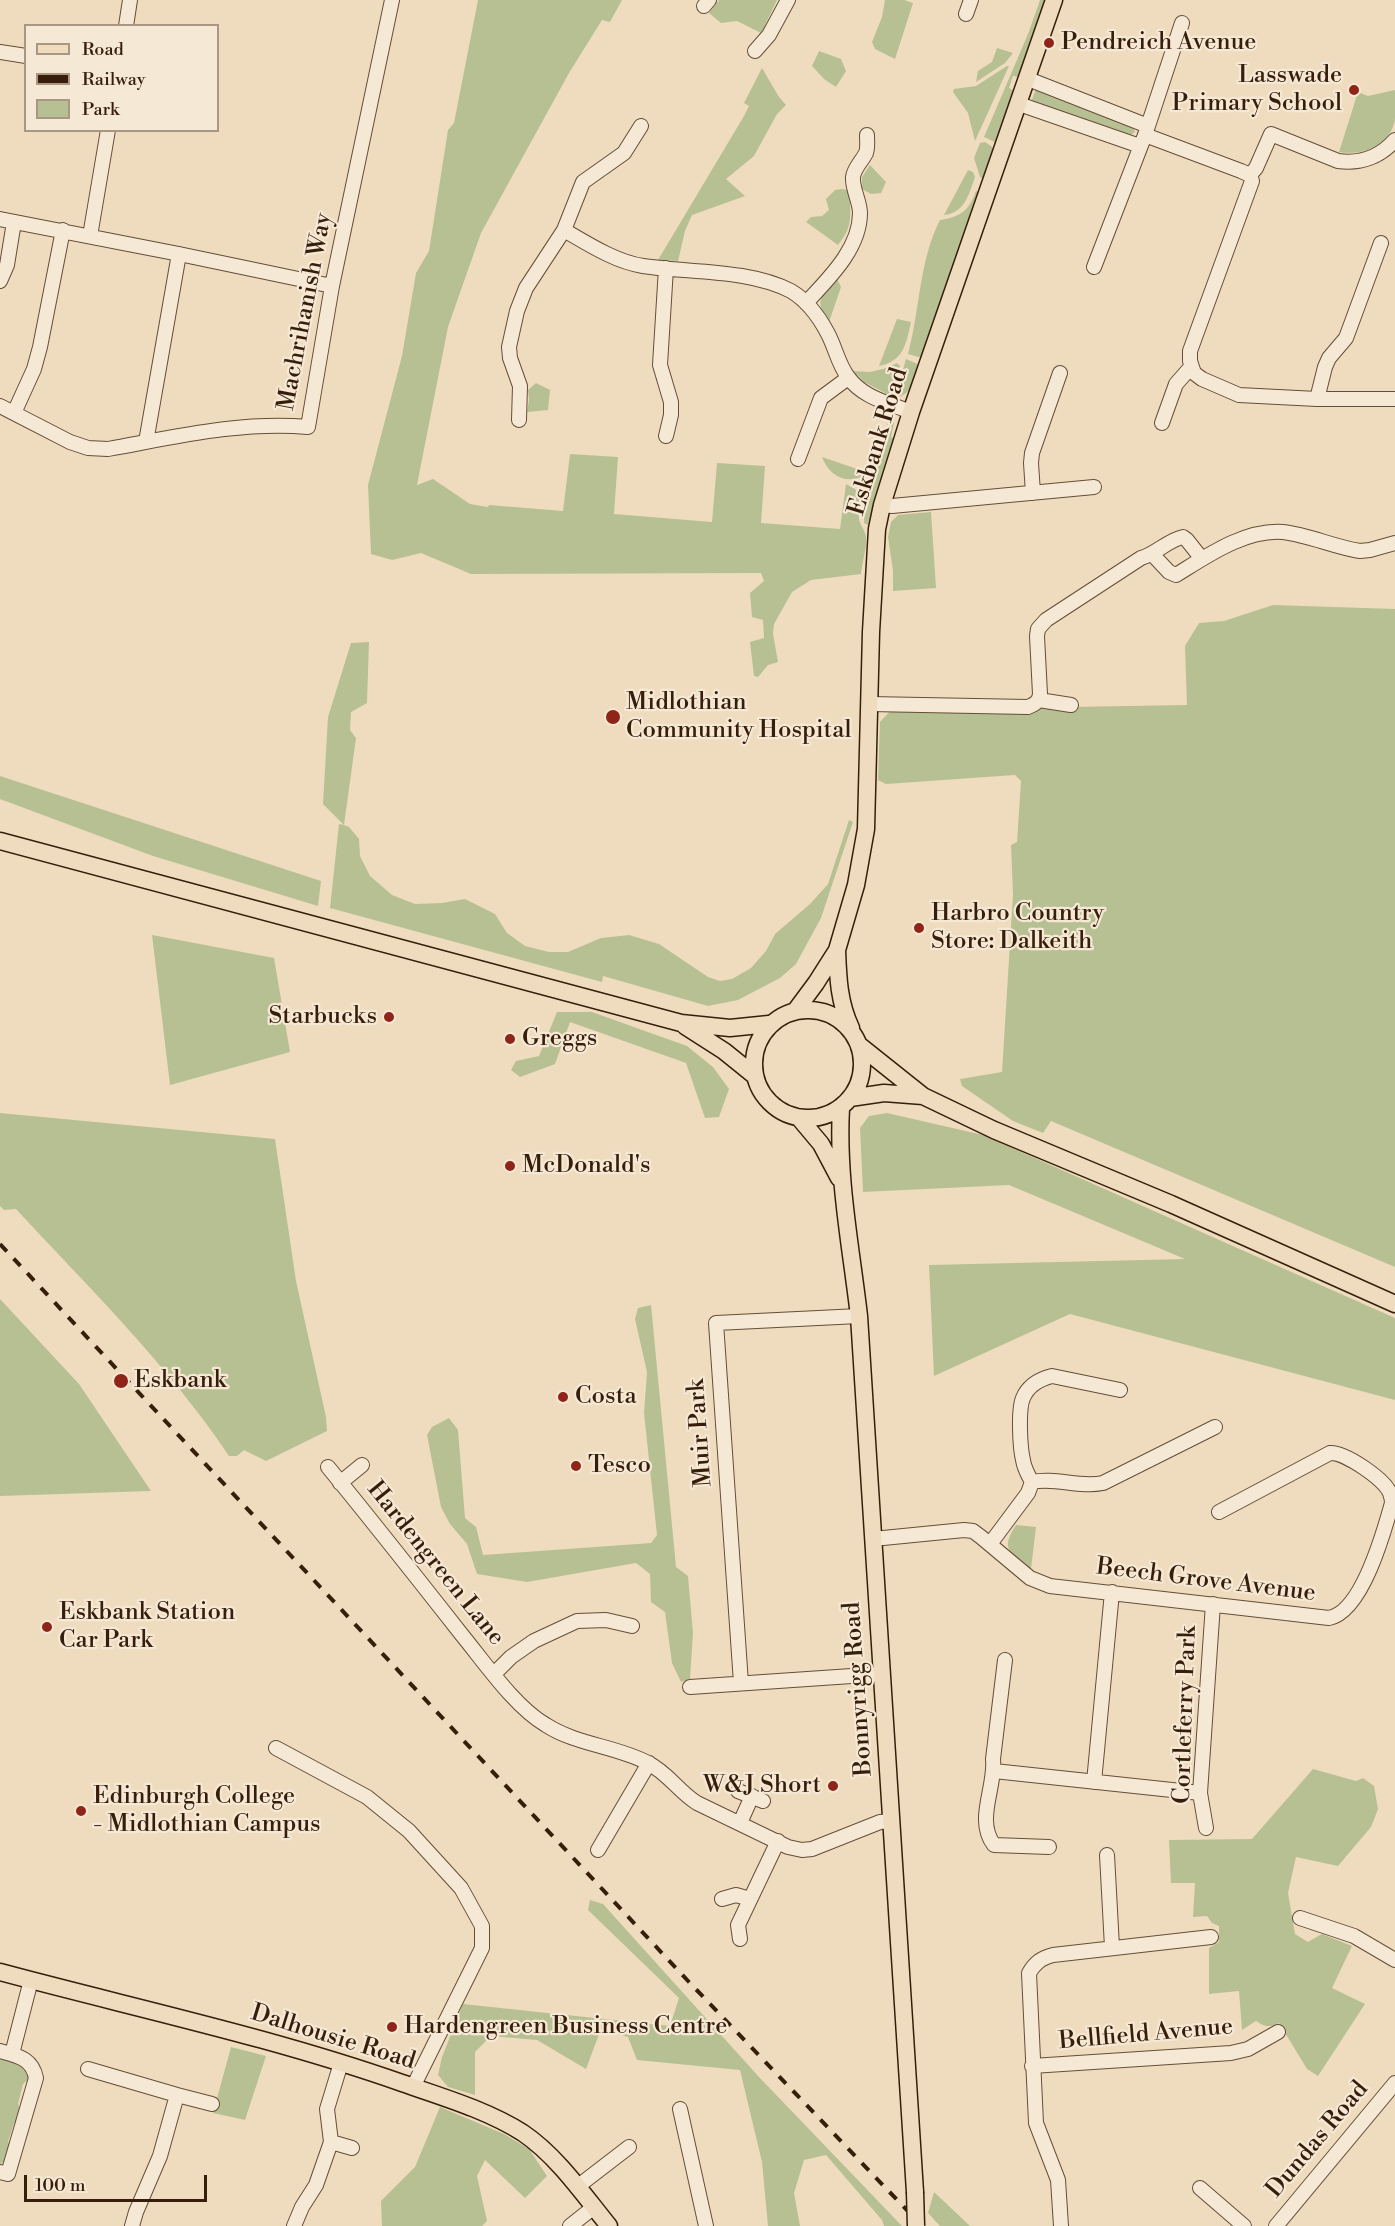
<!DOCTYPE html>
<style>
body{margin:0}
#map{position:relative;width:1395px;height:2226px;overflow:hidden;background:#efdcbf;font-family:"Libre Bodoni",serif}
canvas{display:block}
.legend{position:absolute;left:24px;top:24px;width:195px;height:108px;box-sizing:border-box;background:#f5e8d5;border:2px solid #a99784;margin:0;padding:8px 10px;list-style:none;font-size:18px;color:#371e0a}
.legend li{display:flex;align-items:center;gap:12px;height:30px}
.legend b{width:30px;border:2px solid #a99784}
.scale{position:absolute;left:24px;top:2175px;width:183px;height:27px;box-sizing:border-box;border:3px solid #371e0a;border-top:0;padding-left:8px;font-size:18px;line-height:21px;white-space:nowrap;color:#371e0a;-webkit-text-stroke:4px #f5e8d5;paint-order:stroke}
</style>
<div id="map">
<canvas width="1395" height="2226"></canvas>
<ul class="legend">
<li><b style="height:8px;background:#efdcbf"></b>Road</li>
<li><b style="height:8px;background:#371e0a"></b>Railway</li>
<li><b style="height:16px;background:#b7c093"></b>Park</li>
</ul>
<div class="scale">100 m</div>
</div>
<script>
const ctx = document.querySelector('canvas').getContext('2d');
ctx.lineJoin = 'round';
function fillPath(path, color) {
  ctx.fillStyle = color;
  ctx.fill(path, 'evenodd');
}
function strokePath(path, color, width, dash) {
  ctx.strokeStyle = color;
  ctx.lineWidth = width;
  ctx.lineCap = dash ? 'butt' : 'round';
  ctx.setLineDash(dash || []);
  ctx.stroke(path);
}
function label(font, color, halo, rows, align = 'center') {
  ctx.font = font + ' "Libre Bodoni",serif';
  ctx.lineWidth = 4.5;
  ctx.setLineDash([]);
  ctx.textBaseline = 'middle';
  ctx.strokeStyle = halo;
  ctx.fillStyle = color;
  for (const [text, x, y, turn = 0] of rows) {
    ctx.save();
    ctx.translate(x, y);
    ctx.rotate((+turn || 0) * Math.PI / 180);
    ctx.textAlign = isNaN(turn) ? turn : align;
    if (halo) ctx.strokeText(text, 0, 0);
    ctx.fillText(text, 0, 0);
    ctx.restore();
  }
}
fillPath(new Path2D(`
 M 478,0 L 622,0 L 610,22 L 602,20 L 569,73 L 481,233 L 448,327 L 417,485 L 433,479 L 470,504 L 488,507 L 489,505 L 563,511 L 570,454 L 618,457 L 614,514 L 712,522 L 717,463 L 765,466 L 761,523 L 840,529 L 846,484 C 871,496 857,500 859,519 C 860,525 865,530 866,537 C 867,548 862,563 861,574 L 811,580 L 792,592 L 774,624 L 773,634 L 778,662 L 768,665 L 758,677 L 754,676 L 750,642 L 764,638 L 763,620 L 752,617 L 750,593 L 764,581 L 761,573 L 471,574 L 421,553 L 392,560 L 371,554 L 368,485 L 402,356 L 416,273 L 429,251 L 448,130 L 454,123 Z
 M 719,0 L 777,0 L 765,25 L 768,28 L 761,33 L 737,21 L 721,23 L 709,13 Z
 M 885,0 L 904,0 L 913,3 L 895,59 L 875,49 L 872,42 L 882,17 Z
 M 1040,0 L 1047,0 L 1019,77 L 1013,76 L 1009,88 L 1014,91 L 997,143 L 984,137 L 1028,34 Z
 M 997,48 L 1013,53 L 1005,63 L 976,82 L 978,71 L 992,62 Z
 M 819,51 L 841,59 L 846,71 L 836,87 L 824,79 L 812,66 Z
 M 1007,66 L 1009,66 L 975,141 L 968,113 L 953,92 L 954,89 L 976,86 Z
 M 762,68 L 779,97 L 786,105 L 777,114 L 754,156 L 726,179 L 745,196 L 692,215 L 685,231 L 678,261 L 658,260 L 744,116 L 749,106 L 744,103 Z
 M 1036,89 L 1131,124 L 1135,132 L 1128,137 L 1031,102 Z
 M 1395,90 C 1395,100 1395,110 1395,119 C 1391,146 1362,156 1339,152 L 1358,92 L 1368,96 Z
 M 985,142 L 991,146 L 994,150 L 983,179 L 980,177 L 974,158 L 980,143 Z
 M 870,165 L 886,182 L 881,193 L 871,194 L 862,189 L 862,177 Z
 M 968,170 L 973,172 L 975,177 C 969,194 965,213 944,215 Z
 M 842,189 L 848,190 L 854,198 L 850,203 C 851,222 850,230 838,245 L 806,222 L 811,217 L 822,216 L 829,210 L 826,199 L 835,190 Z
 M 976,191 L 979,192 L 922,358 L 908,354 C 920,309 919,261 940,220 C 960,217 969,211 976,191 Z
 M 837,279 L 841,287 L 829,322 C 814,299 820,298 837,279 Z
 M 897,319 L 911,322 C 906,344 904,361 879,366 Z
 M 906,359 L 920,365 C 915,379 912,395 895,398 Z
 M 897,363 L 900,366 L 892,394 L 889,395 L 864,382 L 853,371 L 870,372 L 887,368 Z
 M 536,383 L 550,390 L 548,410 L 527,412 L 529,400 L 528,390 Z
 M 889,416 L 894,423 L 891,437 L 895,439 L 872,520 L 869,520 L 868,525 L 864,523 L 864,511 L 885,440 Z
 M 822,457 L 869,473 C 849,486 830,478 822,457 Z
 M 931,512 L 936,588 L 893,591 L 893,571 L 888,537 L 891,522 L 898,515 Z
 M 1273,605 L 1395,609 L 1395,1267 L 1051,1121 L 1043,1133 L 1013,1121 L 962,1086 L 960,1079 L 1002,1072 L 1013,895 L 1011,845 L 1017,842 L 1021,781 L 1015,775 L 886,784 L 878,780 L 880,722 L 891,710 L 1187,705 L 1185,646 L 1199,623 L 1224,621 Z
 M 369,642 L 367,703 L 351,712 L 350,730 L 356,738 L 344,825 L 349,827 L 359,839 L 360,856 L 370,876 L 392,895 L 415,904 L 442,903 L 465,899 L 495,914 L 507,933 L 525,946 L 549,952 L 568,952 L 601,938 L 629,935 L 659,944 L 708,977 L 720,981 L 732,979 L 751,968 L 766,951 L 775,934 L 810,904 L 828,884 L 849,820 L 853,822 L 821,918 L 796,964 L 780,978 L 738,1000 L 708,1006 L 603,976 L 602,982 L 330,908 L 339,824 L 344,825 L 323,804 L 328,717 L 351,643 Z
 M 0,776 L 321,881 L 318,906 L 153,856 L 0,799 Z
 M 152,935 L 274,958 L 290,1052 L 170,1085 Z
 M 557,1012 L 592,1012 L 687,1046 L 713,1067 L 729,1089 L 719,1117 L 705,1118 L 686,1063 L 570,1022 L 555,1064 L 520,1077 L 511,1070 L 516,1061 L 539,1056 Z
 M 0,1113 L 275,1139 L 296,1281 L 326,1417 L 327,1431 L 266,1461 L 244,1450 L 237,1456 L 229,1456 C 169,1366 90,1289 16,1209 L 4,1210 L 0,1206 Z
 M 887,1113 L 983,1135 L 1395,1318 L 1395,1400 L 1070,1314 L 934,1376 L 929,1265 L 1185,1259 L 1009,1185 L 863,1192 L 860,1128 L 869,1116 Z
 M 0,1299 L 79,1384 L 151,1491 L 0,1496 Z
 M 651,1305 L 676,1567 L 688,1576 L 693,1633 L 690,1679 L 681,1682 L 672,1663 L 665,1612 L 651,1602 L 650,1574 L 636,1563 L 527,1582 L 477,1574 L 467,1544 L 450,1524 L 441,1507 L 427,1435 L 432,1427 L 449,1418 L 458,1430 L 465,1518 L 476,1527 L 483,1555 L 651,1543 L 657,1535 L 644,1413 L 647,1372 L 635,1319 L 638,1308 Z
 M 1016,1525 L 1036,1527 L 1031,1569 C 1011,1552 999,1551 1016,1525 Z
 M 1313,1769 L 1356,1781 L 1363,1778 L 1374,1786 L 1378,1809 L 1371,1827 L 1338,1866 L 1296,1857 L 1288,1893 L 1295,1934 L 1308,1942 L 1322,1934 L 1352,1946 L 1332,1988 L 1365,2004 L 1318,2076 L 1307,2069 L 1279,2023 C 1269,2028 1265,2027 1256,2021 L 1242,2030 L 1239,1991 L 1209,1994 L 1209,1948 L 1219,1942 L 1219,1926 L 1212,1923 L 1207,1916 L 1193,1917 L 1195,1883 L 1171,1883 L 1169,1840 L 1252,1839 Z
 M 590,1900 L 603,1904 L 759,2077 L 902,2226 L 884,2226 L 882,2220 L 826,2155 L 804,2160 L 794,2193 L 800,2226 L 768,2226 L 762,2162 L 740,2070 L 637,2060 L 628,2037 L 601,2029 L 586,2069 L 537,2040 L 491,2036 L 475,2052 L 475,2095 L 448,2087 L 438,2075 L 442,2057 L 463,2004 L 670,2026 L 679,1998 L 588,1910 Z
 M 231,2047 L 266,2056 L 245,2120 L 213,2113 Z
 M 0,2058 C 12,2062 30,2064 29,2079 L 23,2084 L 18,2104 L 21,2111 L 20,2119 L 14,2123 L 8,2142 L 11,2147 L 7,2160 L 0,2164 Z
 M 440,2107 L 504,2134 L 529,2149 L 547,2176 L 525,2198 L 485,2160 L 477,2176 L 487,2221 L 482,2226 L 382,2226 L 381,2201 L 415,2167 Z
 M 934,2192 L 970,2226 L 940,2226 L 928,2213 Z`), '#b7c093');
const minor = new Path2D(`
 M 704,6 L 709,0
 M 966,14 L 971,0
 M 126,26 L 130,0
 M 755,51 L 769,35 L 788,0
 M 0,52 L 26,56
 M 1028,79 L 1148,126
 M 1019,104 L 1140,146
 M 1145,135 L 1241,171 L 1250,175 L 1252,181 L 1190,351 L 1190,361 L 1194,373 L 1202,379 L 1239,395 L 1317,399 L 1395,399
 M 1250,175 L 1256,168 L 1271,134 L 1338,161 C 1360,164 1380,157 1395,140
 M 0,219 L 179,254 L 332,286
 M 564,230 C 588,244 616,262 643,266 C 690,273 748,269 791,291 C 806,300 819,317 827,332 C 835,346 838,364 848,377 C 863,398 889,403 911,412
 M 90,236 L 108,130
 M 1094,267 L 1145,135 L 1182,23
 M 666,268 L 660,365 L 671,402 L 671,415 L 666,436
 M 0,281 L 7,265 L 14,222
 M 806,303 C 828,279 860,249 860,213 C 860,201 852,189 853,177 C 854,168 862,161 866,153 C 868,148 867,140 867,135
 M 1317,399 L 1325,367 L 1329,358 L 1346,338 L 1381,243
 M 0,406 L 70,442 L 88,448 L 108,449 C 175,437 241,421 308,427 L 332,286 L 392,0
 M 14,413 L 34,369 L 40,347 L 63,230
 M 519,420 L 520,386 L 510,358 L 509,347 L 517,311 L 526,288 L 564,230 L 583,182 L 624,153 L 641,126
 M 1162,423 L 1176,384 L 1191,367
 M 146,442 L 179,254
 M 798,459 L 821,398 L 848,378
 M 1033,493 L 1031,463 L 1032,453 L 1060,373
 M 882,505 L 892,506 L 1094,487
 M 1153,555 L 1169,572 L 1176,575 C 1207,556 1245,529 1283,532 C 1309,535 1334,547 1360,551 L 1370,550 L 1395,543
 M 1039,700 L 1071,705
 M 869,704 L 1028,707 C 1035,704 1039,702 1040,694 L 1037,636 L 1038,629 L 1046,620 L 1141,558 C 1156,554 1168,540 1183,537 L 1187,540 L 1202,559
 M 328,1467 C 373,1522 418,1579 462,1635 C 485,1663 515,1707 546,1725 C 577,1745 616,1746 648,1763 C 668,1773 679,1792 697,1803 L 788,1847 L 802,1850 L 812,1849 L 880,1822 L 892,1821
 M 1032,1482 C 1028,1475 1024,1468 1023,1460 C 1020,1448 1018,1409 1023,1398 C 1028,1386 1040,1379 1052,1376 L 1120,1390
 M 340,1483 L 362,1465
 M 873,1539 L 964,1530 L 973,1531 L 981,1537 L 1030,1578 L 1050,1586 L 1329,1618 C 1362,1612 1384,1532 1392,1503 C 1392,1500 1391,1496 1390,1493 C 1384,1479 1345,1452 1330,1453 L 1219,1512
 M 990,1544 L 1028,1493 L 1032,1482 C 1056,1477 1079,1488 1103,1483 L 1215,1427
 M 1005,1660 L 993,1759 C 996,1787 975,1820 994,1845 L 1049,1847
 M 494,1674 L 511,1657 L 534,1641 L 577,1621 L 606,1620 L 632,1626
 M 741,1683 L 716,1323 L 859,1316
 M 690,1687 L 881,1674
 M 276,1748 L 367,1797 L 409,1831 L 461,1888 L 482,1926 L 482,1948 L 413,2087
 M 994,1771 L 1200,1793
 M 1094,1782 L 1112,1592
 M 738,1791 L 763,1801
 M 740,1823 L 752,1796
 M 1206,1828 L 1200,1793 L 1213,1604
 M 598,1850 L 649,1763
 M 1107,1855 L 1112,1947
 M 722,1899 L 736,1895 L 750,1899
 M 1300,1918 L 1354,1936 L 1395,1960
 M 740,1939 L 738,1925 L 778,1841
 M 0,2051 C 18,2056 32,2058 36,2078 L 8,2174 L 0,2172
 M 12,2054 L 31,1980
 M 1032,2066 L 1231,2053 L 1248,2049 L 1278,2032
 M 88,2069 L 177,2095 L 160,2156 L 136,2212 L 132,2226
 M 177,2095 L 212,2104
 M 680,2109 L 706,2226
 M 331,2142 L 352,2148
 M 577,2187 L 629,2147
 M 1200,2188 L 1244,2226
 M 294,2226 L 302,2207 L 316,2185 L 331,2142 L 327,2109 L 341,2063
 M 570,2226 L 594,2207
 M 1061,2226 L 1058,2180 L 1036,2123 L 1029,1973 C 1035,1963 1041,1958 1053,1955 L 1211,1937
 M 1276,2226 L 1395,2083`);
const major = new Path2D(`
 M 0,841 L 681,1023 L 730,1028 L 769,1024
 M 837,950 C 838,978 839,1003 851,1028
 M754 1064a54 54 0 1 1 108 0a54 54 0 1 1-108 0Z
 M 796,1010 L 816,983 L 837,950 L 856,885 L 866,829 L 871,632 L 877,529 L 882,505 L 911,412 L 1054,0
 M 685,1026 L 724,1051 L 755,1076
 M 859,1045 L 923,1096 L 994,1130 L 1171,1204 L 1395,1304
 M 850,1098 L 884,1093 L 923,1096
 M 841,1108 C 837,1178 851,1247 859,1316 L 915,2192
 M 800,1119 L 821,1144 L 839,1178
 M 0,1972 C 134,2008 271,2037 402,2083 C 442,2097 487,2110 523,2133 C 557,2156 583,2194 609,2226`);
strokePath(minor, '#654e37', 16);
strokePath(major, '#371e0a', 19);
strokePath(minor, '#f5e8d5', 14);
strokePath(major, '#efdcbf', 16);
strokePath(new Path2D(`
 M 0,1244 L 689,1982 L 922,2226`), '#371e0a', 4, [10, 10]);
const majorBridge = new Path2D(`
 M 915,2192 L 916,2226`);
strokePath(majorBridge, '#371e0a', 19, []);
strokePath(majorBridge, '#efdcbf', 16);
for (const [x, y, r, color] of [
 [1049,43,6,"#8f2418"],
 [1354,90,6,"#8f2418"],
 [613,717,8,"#8f2418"],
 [919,928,6,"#8f2418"],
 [389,1017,6,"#8f2418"],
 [510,1039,6,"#8f2418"],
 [510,1166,6,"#8f2418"],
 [121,1381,8,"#8f2418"],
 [563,1397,6,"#8f2418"],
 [576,1466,6,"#8f2418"],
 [47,1627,6,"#8f2418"],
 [833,1786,6,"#8f2418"],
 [81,1811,6,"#8f2418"],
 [392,2027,6,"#8f2418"]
]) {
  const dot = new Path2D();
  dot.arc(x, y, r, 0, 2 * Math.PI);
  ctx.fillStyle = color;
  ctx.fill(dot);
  strokePath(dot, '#f5e8d5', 2);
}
label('24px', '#371e0a', '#f5e8d5', [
 ["Pendreich Avenue",1061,43],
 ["Lasswade",1342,76,"right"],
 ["Primary School",1342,104,"right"],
 ["Midlothian",626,703],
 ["Community Hospital",626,731],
 ["Harbro Country",931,914],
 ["Store: Dalkeith",931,942],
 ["Starbucks",377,1017,"right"],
 ["Greggs",522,1039],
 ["McDonald's",522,1166],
 ["Eskbank",134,1381],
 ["Costa",575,1397],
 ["Tesco",588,1466],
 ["Eskbank Station",59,1613],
 ["Car Park",59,1641],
 ["W&J Short",821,1786,"right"],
 ["Edinburgh College",93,1797],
 ["- Midlothian Campus",93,1825],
 ["Hardengreen Business Centre",404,2027]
], 'left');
label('24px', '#371e0a', '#f5e8d5', [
 ["Machrihanish Way",306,312,-79],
 ["Eskbank Road",879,442,-73],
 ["Muir Park",701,1433,-94],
 ["Hardengreen Lane",435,1564,51],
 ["Beech Grove Avenue",1206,1581,7],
 ["Bonnyrigg Road",859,1689,-94],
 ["Cortleferry Park",1186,1715,-88],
 ["Bellfield Avenue",1146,2035,-5],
 ["Dalhousie Road",333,2038,17],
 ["Dundas Road",1318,2140,-50]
]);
</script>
